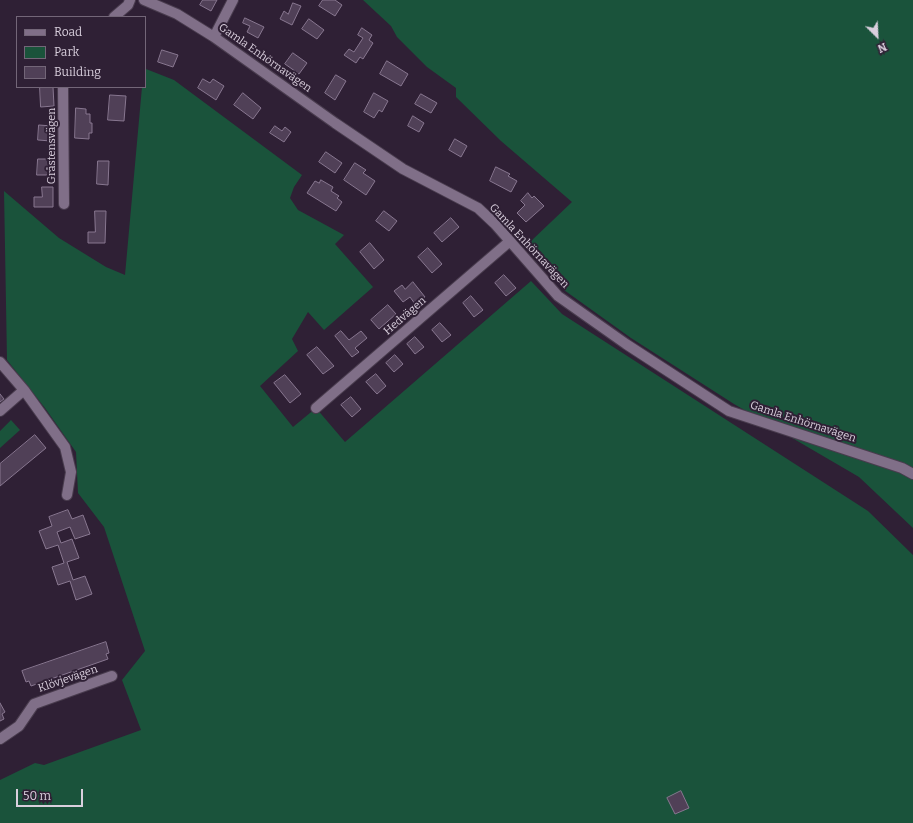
<!DOCTYPE html>
<meta charset="utf-8">
<style>
body{margin:0}
#map{position:relative;width:913px;height:823px;overflow:hidden;background:#2f2035;font-family:Bitter,serif}
canvas{display:block}
.legend{position:absolute;left:16px;top:16px;width:130px;height:72px;box-sizing:border-box;background:#2f2035;border:1px solid #736678;margin:0;padding:5px 7px;list-style:none;font-size:12px;color:#d9cfdd}
.legend li{display:flex;align-items:center;gap:8px;height:20px}
.legend b{width:20px;border:1px solid #736678}
.north{position:absolute;left:857px;top:16px;width:40px;height:40px;-webkit-text-stroke:3px #2f2035;paint-order:stroke;rotate:156deg;font-size:11px;font-weight:700;line-height:16px;text-align:center;color:#d9cfdd}
.north::after{content:'';display:block;margin:auto;width:14px;height:18px;background:#d9cfdd;clip-path:polygon(50% 0,100% 100%,50% 72%,0 100%)}
.scale{position:absolute;left:16px;top:789px;width:67px;height:18px;box-sizing:border-box;border:2px solid #d9cfdd;border-top:0;padding-left:5px;font-size:12px;line-height:14px;white-space:nowrap;color:#d9cfdd;-webkit-text-stroke:3px #2f2035;paint-order:stroke}
</style>
<div id="map">
<canvas width="913" height="823"></canvas>
<ul class="legend">
<li><b style="height:5px;background:#806f88"></b>Road</li>
<li><b style="height:11px;background:#1a533b"></b>Park</li>
<li><b style="height:11px;background:#504057"></b>Building</li>
</ul>
<div class="north">N</div>
<div class="scale">50 m</div>
</div>
<script>
const ctx = document.querySelector('canvas').getContext('2d');
ctx.lineJoin = 'round';
function fillPath(path, color) {
  ctx.fillStyle = color;
  ctx.fill(path, 'evenodd');
}
function strokePath(path, color, width, dash) {
  ctx.strokeStyle = color;
  ctx.lineWidth = width;
  ctx.lineCap = dash ? 'butt' : 'round';
  ctx.setLineDash(dash || []);
  ctx.stroke(path);
}
function label(font, color, halo, rows, align = 'center') {
  ctx.font = font + ' Bitter,serif';
  ctx.lineWidth = 4;
  ctx.setLineDash([]);
  ctx.textBaseline = 'middle';
  ctx.strokeStyle = halo;
  ctx.fillStyle = color;
  for (const [text, x, y, turn = 0] of rows) {
    ctx.save();
    ctx.translate(x, y);
    ctx.rotate((+turn || 0) * Math.PI / 180);
    ctx.textAlign = isNaN(turn) ? turn : align;
    if (halo) ctx.strokeText(text, 0, 0);
    ctx.fillText(text, 0, 0);
    ctx.restore();
  }
}
fillPath(new Path2D(`
 M 363,0 L 913,0 L 913,528 L 859,477 L 734,404 L 631,338 L 564,290 L 548,273 L 530,242 L 572,202 L 501,141 L 456,97 L 456,88 L 427,67 L 397,37 L 391,26 Z
 M 146,69 L 174,80 L 302,175 L 294,187 L 290,198 L 298,210 L 344,235 L 335,244 L 373,287 L 324,330 L 308,312 L 292,339 L 298,351 L 260,386 L 293,427 L 316,408 L 345,442 L 531,281 L 562,314 L 868,511 L 913,555 L 913,823 L 0,823 L 0,780 L 35,763 L 44,765 L 141,730 L 122,680 L 145,651 L 104,527 L 78,493 L 76,452 L 45,408 L 7,360 L 4,191 L 59,238 L 106,267 L 125,275 L 142,87 L 145,87 Z
 M 11,420 L 20,430 L 0,448 L 0,431 Z`), '#1a533b');
const building = new Path2D(`
 M 203,0 L 217,0 L 211,11 L 200,5 Z
 M 323,0 L 335,0 L 342,5 L 335,16 L 319,6 Z
 M 293,3 L 301,6 L 292,25 L 280,19 L 284,11 L 288,14 Z
 M 245,18 L 264,27 L 258,38 L 247,32 L 250,26 L 243,23 Z
 M 309,19 L 324,30 L 317,39 L 302,29 Z
 M 362,28 L 372,35 L 369,40 L 373,43 L 363,59 L 360,57 L 356,63 L 344,55 L 349,49 L 354,52 L 363,38 L 358,35 Z
 M 162,50 L 178,55 L 173,67 L 158,62 Z
 M 293,53 L 307,63 L 299,74 L 285,64 Z
 M 387,61 L 408,74 L 401,86 L 380,74 Z
 M 336,75 L 346,81 L 335,100 L 325,93 Z
 M 203,79 L 210,83 L 213,79 L 224,86 L 216,100 L 198,88 Z
 M 40,87 L 53,87 L 54,106 L 41,107 Z
 M 243,93 L 261,108 L 253,119 L 234,105 Z
 M 374,93 L 388,101 L 382,112 L 379,110 L 374,118 L 364,112 Z
 M 421,94 L 437,103 L 431,113 L 415,104 Z
 M 110,95 L 126,96 L 124,121 L 108,120 Z
 M 76,108 L 86,109 L 86,114 L 90,114 L 90,123 L 92,123 L 92,133 L 89,133 L 89,139 L 75,138 Z
 M 413,116 L 424,123 L 419,132 L 408,126 Z
 M 39,125 L 52,126 L 51,141 L 38,140 Z
 M 275,126 L 282,131 L 285,127 L 291,132 L 284,142 L 270,133 Z
 M 455,139 L 467,146 L 461,157 L 449,150 Z
 M 326,152 L 342,163 L 335,173 L 319,162 Z
 M 38,159 L 49,159 L 49,175 L 37,175 Z
 M 98,161 L 109,161 L 108,185 L 97,184 Z
 M 355,163 L 366,170 L 363,173 L 375,181 L 366,195 L 344,180 Z
 M 496,167 L 510,174 L 508,176 L 517,181 L 511,192 L 490,181 Z
 M 321,180 L 333,187 L 331,191 L 339,196 L 337,198 L 342,202 L 336,211 L 307,193 L 315,181 L 319,183 Z
 M 42,187 L 53,187 L 53,207 L 34,207 L 34,197 L 42,197 Z
 M 528,193 L 532,198 L 534,196 L 544,206 L 526,222 L 517,213 L 525,205 L 521,201 Z
 M 95,211 L 106,211 L 105,243 L 88,243 L 88,232 L 95,232 Z
 M 384,211 L 397,221 L 389,231 L 376,221 Z
 M 451,218 L 459,227 L 442,242 L 434,233 Z
 M 370,243 L 384,260 L 374,269 L 360,252 Z
 M 428,248 L 442,264 L 432,273 L 418,257 Z
 M 504,275 L 516,288 L 506,296 L 495,283 Z
 M 413,282 L 425,297 L 415,304 L 410,297 L 403,302 L 394,291 L 402,285 L 405,289 Z
 M 471,296 L 483,310 L 474,317 L 463,303 Z
 M 388,305 L 396,314 L 379,329 L 371,320 Z
 M 440,323 L 451,335 L 442,342 L 432,330 Z
 M 341,331 L 349,340 L 361,331 L 367,338 L 355,348 L 359,352 L 352,357 L 335,336 Z
 M 415,337 L 424,347 L 415,354 L 407,344 Z
 M 317,347 L 334,366 L 323,374 L 307,355 Z
 M 395,355 L 403,364 L 394,372 L 386,363 Z
 M 376,374 L 386,386 L 377,394 L 366,382 Z
 M 285,375 L 301,394 L 290,403 L 274,383 Z
 M 0,394 L 4,399 L 0,402 Z
 M 351,397 L 361,409 L 352,417 L 341,405 Z
 M 35,435 L 46,448 L 0,486 L 0,464 Z
 M 68,510 L 72,519 L 83,515 L 90,534 L 75,539 L 70,527 L 57,532 L 61,543 L 72,539 L 79,558 L 67,562 L 73,580 L 85,576 L 92,594 L 76,600 L 70,581 L 58,585 L 52,567 L 64,563 L 58,545 L 46,549 L 39,531 L 52,526 L 49,517 Z
 M 106,642 L 109,653 L 106,654 L 108,659 L 31,686 L 29,681 L 26,682 L 22,671 Z
 M 0,703 L 5,712 L 2,714 L 4,719 L 0,721 Z
 M 681,791 L 689,808 L 675,814 L 667,798 Z`);
fillPath(building, '#504057');
strokePath(building, '#887790', 1);
const minor = new Path2D(`
 M 144,0 L 177,14 L 214,37 L 335,123 L 403,169 L 478,208 L 495,224 L 558,296 L 626,344 L 729,411 L 902,468 L 913,474
 M 114,17 L 128,5 L 130,0
 M 214,37 L 233,0
 M 63,87 L 64,204
 M 0,362 L 24,390 L 65,447 L 71,472 L 67,495
 M 316,408 L 510,241
 M 0,411 L 24,390
 M 0,739 L 19,726 L 34,704 L 112,676`);
strokePath(minor, '#493c4e', 12);
strokePath(minor, '#806f88', 10);
label('11px', '#d9cfdd', '#2f2035', [
 ["Gamla Enhörnavägen",265,58,35],
 ["Gråstensvägen",52,146,-90],
 ["Gamla Enhörnavägen",529,246,47],
 ["Hedvägen",405,316,-41],
 ["Gamla Enhörnavägen",803,422,18],
 ["Klövjevägen",68,679,-19]
]);
</script>
